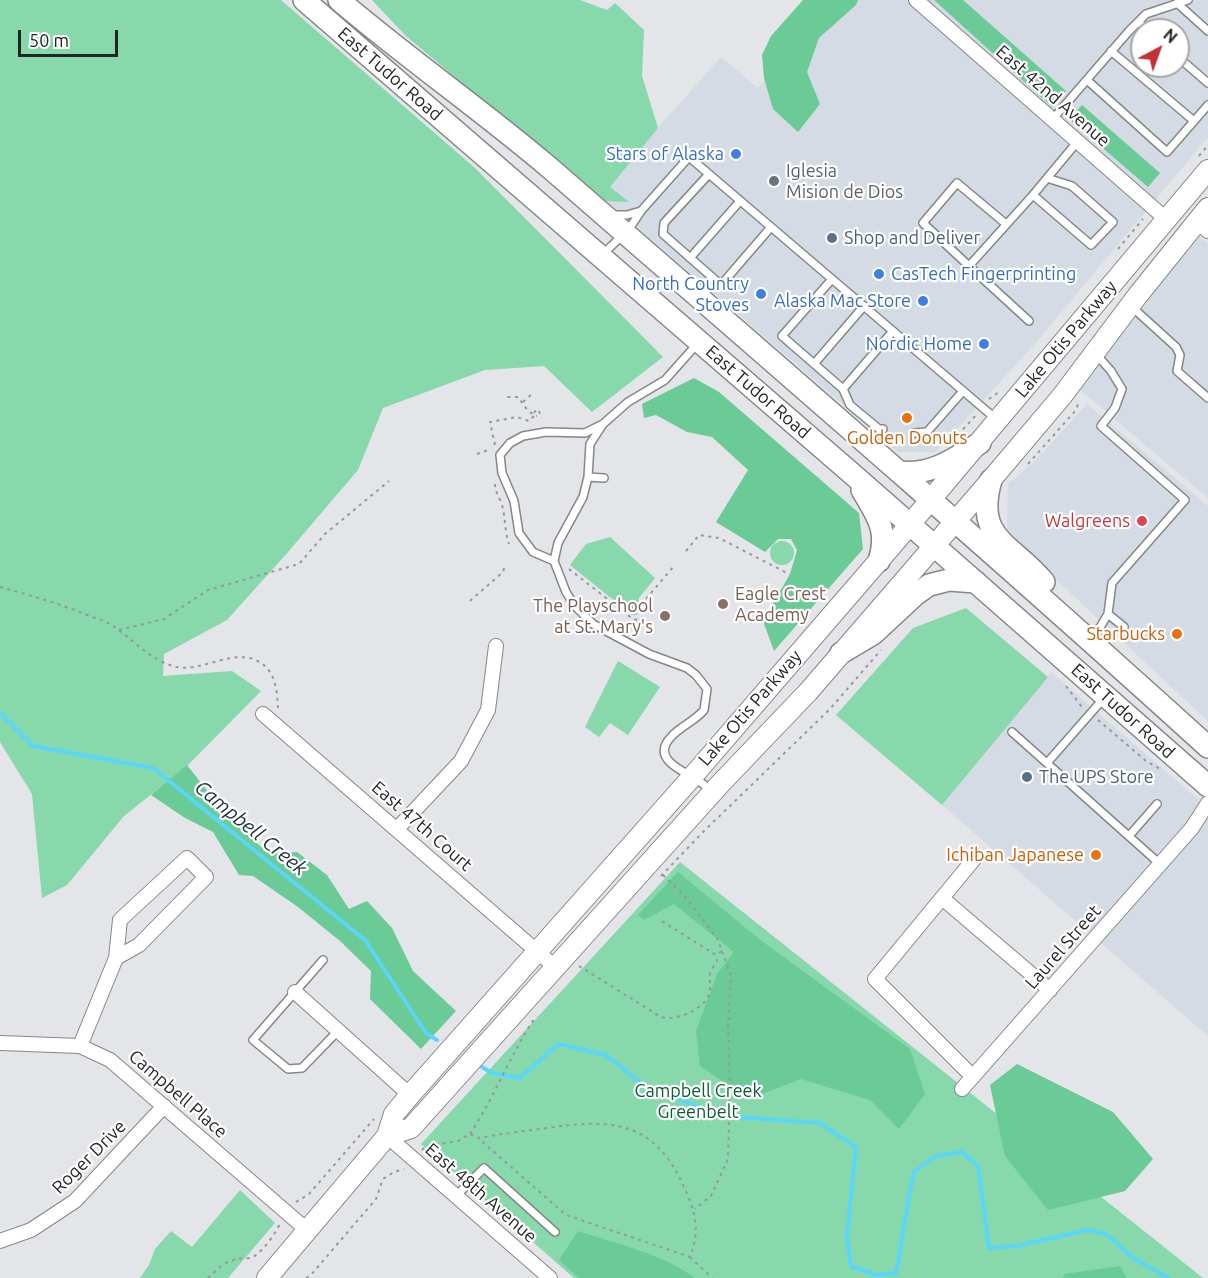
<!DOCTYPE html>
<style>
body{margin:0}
#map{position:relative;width:1208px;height:1278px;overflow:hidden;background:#e3e5e8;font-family:Ubuntu,sans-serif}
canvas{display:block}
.north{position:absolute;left:1130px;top:18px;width:60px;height:60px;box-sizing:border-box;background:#fff;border:2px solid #a7a7a7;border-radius:50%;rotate:41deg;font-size:16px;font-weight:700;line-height:24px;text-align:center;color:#232424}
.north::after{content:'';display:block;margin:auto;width:21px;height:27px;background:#c23235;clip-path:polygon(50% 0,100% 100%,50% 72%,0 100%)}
.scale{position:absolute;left:18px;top:30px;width:100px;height:27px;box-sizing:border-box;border:3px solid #232424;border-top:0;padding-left:8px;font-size:18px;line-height:21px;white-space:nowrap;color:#232424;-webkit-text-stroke:4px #fff;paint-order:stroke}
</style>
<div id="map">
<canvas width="1208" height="1278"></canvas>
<div class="north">N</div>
<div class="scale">50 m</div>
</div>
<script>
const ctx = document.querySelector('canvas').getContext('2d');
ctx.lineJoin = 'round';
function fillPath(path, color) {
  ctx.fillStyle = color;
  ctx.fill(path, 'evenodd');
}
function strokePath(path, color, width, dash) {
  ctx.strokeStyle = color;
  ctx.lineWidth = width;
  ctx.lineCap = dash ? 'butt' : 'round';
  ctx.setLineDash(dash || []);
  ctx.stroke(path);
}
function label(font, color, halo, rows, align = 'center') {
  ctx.font = font + ' Ubuntu,sans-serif';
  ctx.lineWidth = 4.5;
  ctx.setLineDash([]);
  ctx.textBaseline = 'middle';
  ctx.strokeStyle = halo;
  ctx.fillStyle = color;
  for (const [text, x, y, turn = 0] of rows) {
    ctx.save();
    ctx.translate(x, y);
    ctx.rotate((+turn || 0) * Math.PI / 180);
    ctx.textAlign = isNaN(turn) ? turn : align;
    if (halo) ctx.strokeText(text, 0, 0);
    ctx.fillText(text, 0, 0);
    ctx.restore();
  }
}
fillPath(new Path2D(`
 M 833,0 L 1208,0 L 1208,137 L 1032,347 L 936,452 L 898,452 L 599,194 L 721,57 L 758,88 ZM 1142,30 L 1178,30 L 1178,66 L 1142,66 Z
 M 1199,236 L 1208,244 L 1208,498 L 1079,389 Z
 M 1087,404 L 1208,506 L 1208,721 L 1050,574 L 1007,529 L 1008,484 L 1035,461 Z
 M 1051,672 L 1208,808 L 1208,1036 L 942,805 Z`), '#d4dbe4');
fillPath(new Path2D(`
 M 0,0 L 281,0 L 475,168 L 663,357 L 592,412 L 544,366 L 485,370 L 383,408 L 358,470 L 288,552 L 227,620 L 164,654 L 163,676 L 232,671 L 261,691 L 187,766 L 124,816 L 67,885 L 42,898 L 32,794 L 0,742 Z
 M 372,0 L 580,0 L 607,10 L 615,3 L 644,30 L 642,76 L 658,128 L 610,187 L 629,202 L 603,201 L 406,36 Z
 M 610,537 L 655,578 L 639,598 L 637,615 L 632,615 L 570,565 L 586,544 Z
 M770 553a12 12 0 1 1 24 0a12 12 0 1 1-24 0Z
 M 966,608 L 1048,677 L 942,805 L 836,715 L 913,628 Z
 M 618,661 L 660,687 L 628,735 L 610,723 L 599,737 L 585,727 Z
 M 680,862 L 1203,1278 L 574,1278 L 421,1144 Z
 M 240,1190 L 275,1223 L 228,1278 L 140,1278 L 149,1265 L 155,1249 L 171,1231 L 192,1247 Z`), '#87d8aa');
fillPath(new Path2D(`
 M 803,0 L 858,0 L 856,5 L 819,38 L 807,72 L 820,104 L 798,132 L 773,109 L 764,78 L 762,55 L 771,36 Z
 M 934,0 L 963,0 L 1066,91 L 1052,107 Z
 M 1082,105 L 1160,173 L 1148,187 L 1069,119 Z
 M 694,378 L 719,392 L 859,513 L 863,549 L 774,651 L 763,621 L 790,574 L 797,550 L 791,539 L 778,539 L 765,552 L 716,522 L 748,470 L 712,437 L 687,432 L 656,415 L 644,418 L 642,404 Z
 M 187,765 L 227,816 L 268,853 L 297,852 L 327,875 L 349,909 L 367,901 L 392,928 L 413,971 L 456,1011 L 421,1049 L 370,999 L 371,971 L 340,941 L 298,907 L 253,876 L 239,875 L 213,832 L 185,818 L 151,795 Z
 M 678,872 L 759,939 L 910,1049 L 925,1094 L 899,1129 L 870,1100 L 801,1079 L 749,1099 L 700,1066 L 696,1031 L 717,974 L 734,952 L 674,904 L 644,920 L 638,915 Z
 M 1017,1064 L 1113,1112 L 1153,1159 L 1125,1191 L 1048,1210 L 1005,1156 L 990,1085 Z
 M 578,1231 C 617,1244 662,1254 695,1278 L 579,1278 L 559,1260 Z
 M 1120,1266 L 1127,1278 L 1063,1278 L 1064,1274 Z`), '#6acb97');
strokePath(new Path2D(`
 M 0,713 L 33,746 L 153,768 L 365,940 L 426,1033 L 437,1040
 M 482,1067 L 492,1073 L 520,1078 L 558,1044 L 606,1055 L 645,1086 L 723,1116 L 820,1123 L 856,1147 L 847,1236 L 851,1266 L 877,1275 L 896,1273 C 903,1239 906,1206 914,1172 L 936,1156 L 962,1152 L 978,1166 L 989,1248 L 1017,1246 L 1087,1230 L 1106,1234 L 1133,1258 L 1169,1278`), '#59d6fa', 4);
const lane = new Path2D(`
 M 1177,3 L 1208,31
 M 1138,22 L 1148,30
 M 1111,51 L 1194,121
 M 1178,57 L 1208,83
 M 1087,80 L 1167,152 L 1208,105
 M 1052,120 L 1129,31 L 1146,14 L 1188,0
 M 709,174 L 664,223 L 663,234 L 721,285 L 771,227
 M 1033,195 L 1091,245 L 1113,222 L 1072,186 L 1047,178
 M 611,215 L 627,215 L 641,211
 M 1006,224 L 957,183 L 923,223 L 969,266 L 1033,195 L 1078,141
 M 603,254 L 629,229 L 641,211 L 689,157 L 996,419
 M 690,258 L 740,201
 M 969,266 L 1029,321
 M 832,279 L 782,336 L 843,389 L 893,331
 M 1132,307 L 1176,347 L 1180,355 L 1177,371 L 1208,398
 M 698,343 L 665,380 L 628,402 L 603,424 L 590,444 L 588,477 L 583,497 L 558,543 L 554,561 L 566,592 L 574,605 L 593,624 L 649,654 L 687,668 L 696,675 L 707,689 L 704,710 C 695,721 681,726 671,737 C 652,757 678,769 693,777 C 699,781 706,786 712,791
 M 814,364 L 864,306
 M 843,389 L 850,405 L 879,429 L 883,429
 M 914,433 L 927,432 L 963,391
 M 588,477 L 604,478
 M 554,561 L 533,552 L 519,533 L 514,501 L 502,473 L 500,455 L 510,443 L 523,436 L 546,432 L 585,433 L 603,424
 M 1108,614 L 1124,627
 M 1093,639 L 1108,614 L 1112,583 L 1185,500 L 1101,426 L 1115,408 L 1122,389 L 1111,371 L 1096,354
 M 1012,732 L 1160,864
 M 1047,763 L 1104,698
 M 1129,836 L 1157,804
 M 323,960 L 253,1040 L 288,1069 L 302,1068 L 338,1031
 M 456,1196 L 484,1168 L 555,1232`);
const street = new Path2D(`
 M 916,0 L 1166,219
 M 1196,221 L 1208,231
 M 263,714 L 555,967
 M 397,829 L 461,761 L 488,710 L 496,646
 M 942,898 L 1050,990
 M 295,992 L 410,1095
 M 0,1043 L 80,1046 L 110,1060 L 307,1230
 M 80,1046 L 116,958 L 120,920 L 187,858 L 206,877 L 139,945 L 116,958
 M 973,1077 L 875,979 L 975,858
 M 962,1089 L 1192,828 L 1208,803
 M 387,1136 L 550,1278
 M 0,1241 L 31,1230 L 75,1201 L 164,1106`);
const secondary = new Path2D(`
 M 387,1136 L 411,1128 L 721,783 L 808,692 L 991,480 L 1062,396 L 1138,295 L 1208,208
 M 267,1278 L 387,1136 L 394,1114 L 410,1095 L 692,777 L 901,535 L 1208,170`);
const primary = new Path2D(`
 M 304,0 L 850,472 L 1208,786
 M 339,0 C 408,59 482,110 551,169 C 771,360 992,551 1208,747
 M 899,472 C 931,476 954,459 980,443
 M 991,480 C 974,540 1012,543 1044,582
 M 862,490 C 877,516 889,530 879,561
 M 841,653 L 873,634 L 915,595 L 929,585 L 949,580 L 976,582`);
strokePath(lane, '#848688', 10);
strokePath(street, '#848688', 16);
strokePath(secondary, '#848688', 22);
strokePath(primary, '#848688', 24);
strokePath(new Path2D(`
 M 712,155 L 717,149
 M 1199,156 L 1208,145
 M 1118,249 L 1143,219
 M 989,399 L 999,392
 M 523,402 L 532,394
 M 534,413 L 536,410 L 539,410 L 540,415 L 536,416
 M 958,435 L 976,415
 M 495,445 L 490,422 L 517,417 L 529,421 L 535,415 L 528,411 L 518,397 L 504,397
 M 477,454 L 491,449
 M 1028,464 L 1076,410 L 1078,404
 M 495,484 C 495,491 498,495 501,502 C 506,516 504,530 509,544
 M 686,551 L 699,535 L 719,538 L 787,573
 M 569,569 L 633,619 L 641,621 L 645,600 L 674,566
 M 0,587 C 29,595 58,603 87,615 C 94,618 101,619 108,623 C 131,636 149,661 177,667 C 204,672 236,646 261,663 C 276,673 277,691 278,708
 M 470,601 L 503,572 L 505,564
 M 119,630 L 164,619 L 208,590 L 299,564 L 325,534 L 389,481
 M 1066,686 L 1082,707
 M 1098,720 L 1146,761 L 1162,770
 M 663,875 L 684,895 L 718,940 L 731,976 L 728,1026 L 730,1086 L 728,1159 L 711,1196 L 695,1209
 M 661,876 L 702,833 L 830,709 L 881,650
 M 662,921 L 716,955 L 722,951
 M 579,966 L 661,1017 C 676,1021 700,1011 708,997 C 712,989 709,982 710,973 C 711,970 715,964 717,961 L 716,955
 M 470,1134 C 495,1096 511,1053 536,1016
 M 422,1150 L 426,1146 L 458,1141 L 470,1134 L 478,1138 C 501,1134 524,1131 547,1128 C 608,1119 652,1119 682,1183 C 695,1210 701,1228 690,1257 L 566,1215 L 478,1138
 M 296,1202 L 309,1194 L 374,1119
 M 690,1257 L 712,1278
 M 208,1278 C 214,1273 220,1266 226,1263 C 235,1258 241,1259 250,1258 C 259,1257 277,1232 280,1223
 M 306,1278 L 310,1276 L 376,1199 L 383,1179 L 394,1172 L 404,1169`), '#969899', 2, [3, 4.5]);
strokePath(lane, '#fff', 7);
strokePath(street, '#fff', 14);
strokePath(secondary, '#fff', 20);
strokePath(primary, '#fff', 21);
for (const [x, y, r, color] of [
 [736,154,6,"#3f7fe0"],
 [774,181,6,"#6b7280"],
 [832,238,6,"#5c6f8a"],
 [879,274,6,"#3f7fe0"],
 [761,294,6,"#3f7fe0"],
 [923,301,6,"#3f7fe0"],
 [984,344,6,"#3f7fe0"],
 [907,418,6,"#e8710a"],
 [1142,521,6,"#e0444e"],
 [723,604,6,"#8d6e63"],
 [665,616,6,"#8d6e63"],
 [1177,634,6,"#e8710a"],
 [1027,777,6,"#5c6f8a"],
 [1096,855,6,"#e8710a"]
]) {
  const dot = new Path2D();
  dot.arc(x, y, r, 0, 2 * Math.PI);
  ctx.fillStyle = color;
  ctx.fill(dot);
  strokePath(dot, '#fff', 2);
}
label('18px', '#232424', '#fff', [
 ["East Tudor Road",390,74,41],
 ["East 42nd Avenue",1053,96,41],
 ["Lake Otis Parkway",1066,339,-50],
 ["East Tudor Road",758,392,41],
 ["Lake Otis Parkway",750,708,-49],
 ["East Tudor Road",1123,711,42],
 ["East 47th Court",422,826,41],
 ["Laurel Street",1063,947,-49],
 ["Campbell Place",178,1094,41],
 ["Roger Drive",89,1157,-45],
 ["East 48th Avenue",481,1193,41]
]);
label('18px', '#366cbe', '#fff', [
 ["Stars of Alaska",724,154],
 ["CasTech Fingerprinting",891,274,"left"],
 ["North Country",749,284],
 ["Stoves",749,305],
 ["Alaska Mac Store",911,301],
 ["Nordic Home",972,344]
], 'right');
label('18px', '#5b616d', '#fff', [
 ["Iglesia",786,171],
 ["Mision de Dios",786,192]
], 'left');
label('18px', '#4e5e75', '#fff', [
 ["Shop and Deliver",844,238],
 ["The UPS Store",1039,777]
], 'left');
label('18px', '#c56008', '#fff', [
 ["Golden Donuts",907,438,"center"],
 ["Starbucks",1165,634],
 ["Ichiban Japanese",1084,855]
], 'right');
label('18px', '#be3a42', '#fff', [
 ["Walgreens",1130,521]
], 'right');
label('18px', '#785e54', '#fff', [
 ["Eagle Crest",735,594],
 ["Academy",735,615],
 ["The Playschool",653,606,"right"],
 ["at St. Mary's",653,627,"right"]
], 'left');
label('18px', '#0d5a38', '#fff', [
 ["Campbell Creek",698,1091],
 ["Greenbelt",698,1112]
]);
label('italic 20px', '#1b3037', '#fff', [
 ["Campbell Creek",251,828,39]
]);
</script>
